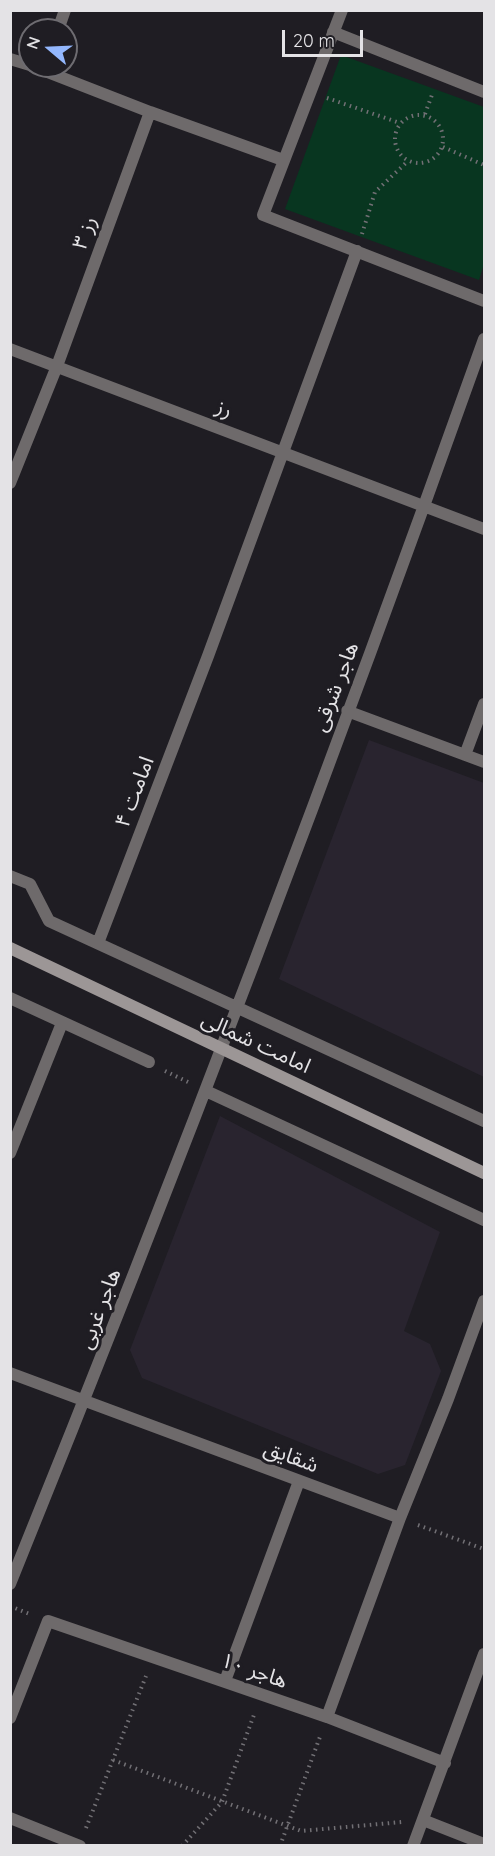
<!DOCTYPE html>
<meta charset="utf-8">
<style>
body{margin:0}
#map{position:relative;width:495px;height:1856px;overflow:hidden;background:#1f1d23;font-family:Quicksand,sans-serif}
canvas{display:block}
.frame{position:absolute;inset:0;border:12px solid #e4e3e6;pointer-events:none}
.north{position:absolute;left:18px;top:18px;width:60px;height:60px;box-sizing:border-box;background:#1f1d23;border:2px solid #6e6c71;border-radius:50%;rotate:289deg;font-size:16px;font-weight:700;line-height:24px;text-align:center;color:#e4e3e6}
.north::after{content:'';display:block;margin:auto;width:21px;height:27px;background:#93b7fd;clip-path:polygon(50% 0,100% 100%,50% 72%,0 100%)}
.scale{position:absolute;left:282px;top:30px;width:81px;height:27px;box-sizing:border-box;border:3px solid #e4e3e6;border-top:0;padding-left:8px;font-size:18px;line-height:21px;white-space:nowrap;color:#e4e3e6;-webkit-text-stroke:4px #1f1d23;paint-order:stroke}
</style>
<div id="map">
<canvas width="495" height="1856"></canvas>
<div class="frame"></div>
<div class="north">N</div>
<div class="scale">20 m</div>
</div>
<script>
const ctx = document.querySelector('canvas').getContext('2d');
ctx.lineJoin = 'round';
function fillPath(path, color) {
  ctx.fillStyle = color;
  ctx.fill(path, 'evenodd');
}
function strokePath(path, color, width, dash) {
  ctx.strokeStyle = color;
  ctx.lineWidth = width;
  ctx.lineCap = dash ? 'butt' : 'round';
  ctx.setLineDash(dash || []);
  ctx.stroke(path);
}
function label(font, color, halo, rows, align = 'center') {
  ctx.font = font + ' Quicksand,"Noto Sans Arabic",sans-serif';
  ctx.lineWidth = 6;
  ctx.setLineDash([]);
  ctx.textBaseline = 'middle';
  ctx.strokeStyle = halo;
  ctx.fillStyle = color;
  for (const [text, x, y, turn = 0] of rows) {
    ctx.save();
    ctx.translate(x, y);
    ctx.rotate((+turn || 0) * Math.PI / 180);
    ctx.textAlign = isNaN(turn) ? turn : align;
    if (halo) ctx.strokeText(text, 0, 0);
    ctx.fillText(text, 0, 0);
    ctx.restore();
  }
}
fillPath(new Path2D(`
 M 369,740 L 484,783 L 484,1077 L 279,979 Z
 M 220,1116 L 440,1232 L 404,1331 L 430,1344 L 441,1371 L 405,1465 L 378,1474 L 142,1378 L 130,1350 Z`), '#29242f');
fillPath(new Path2D(`
 M 341,55 L 484,107 L 484,264 L 479,280 L 285,209 Z`), '#083620');
strokePath(new Path2D(`
 M 327,98 L 400,123
 M 425,114 L 433,92
 M395 139a24 24 0 1 1 48 0a24 24 0 1 1-48 0Z
 M 443,147 L 484,165
 M 362,234 L 375,192 L 408,161
 M 165,1071 L 188,1082
 M 418,1525 L 484,1549
 M 10,1606 L 32,1615
 M 113,1760 L 301,1831 L 402,1822
 M 86,1828 L 146,1676
 M 182,1846 L 222,1802 L 255,1712
 M 280,1846 L 321,1734`), '#727075', 4, [1.5, 4.5]);
strokePath(new Path2D(`
 M 342,10 L 263,215 L 484,301
 M 58,30 L 65,10
 M 333,32 L 484,92
 M 10,59 L 30,65
 M 32,66 L 150,112 L 283,160
 M 10,349 L 484,529
 M 10,483 L 57,366 L 150,112
 M 347,711 L 484,762
 M 465,755 L 484,704
 M 10,876 L 30,884 L 49,921 L 484,1121
 M 98,943 L 208,656 L 357,251
 M 10,998 L 149,1062
 M 206,1091 L 484,1220
 M 10,1153 L 62,1023
 M 10,1373 L 400,1518
 M 10,1584 C 177,1172 335,757 484,339
 M 225,1681 L 299,1481
 M 327,1717 L 400,1518 L 448,1399 L 484,1301
 M 10,1718 L 48,1621 L 327,1717 L 445,1763
 M 10,1818 L 80,1846
 M 423,1820 L 484,1844
 M 413,1846 L 484,1654`), '#6e6a6b', 12);
strokePath(new Path2D(`
 M 10,948 L 484,1173`), '#9c9696', 12);
label('21px', '#e4e3e6', '#1f1d23', [
 ["رز ۳",85,233,-70],
 ["رز",224,409,21],
 ["هاجر شرقی",336,687,-69],
 ["امامت ۴",135,792,-69],
 ["امامت شمالی",256,1043,25],
 ["هاجر غربی",100,1309,-69],
 ["شقایق",291,1457,20],
 ["هاجر ۱۰",254,1671,19]
]);
</script>
